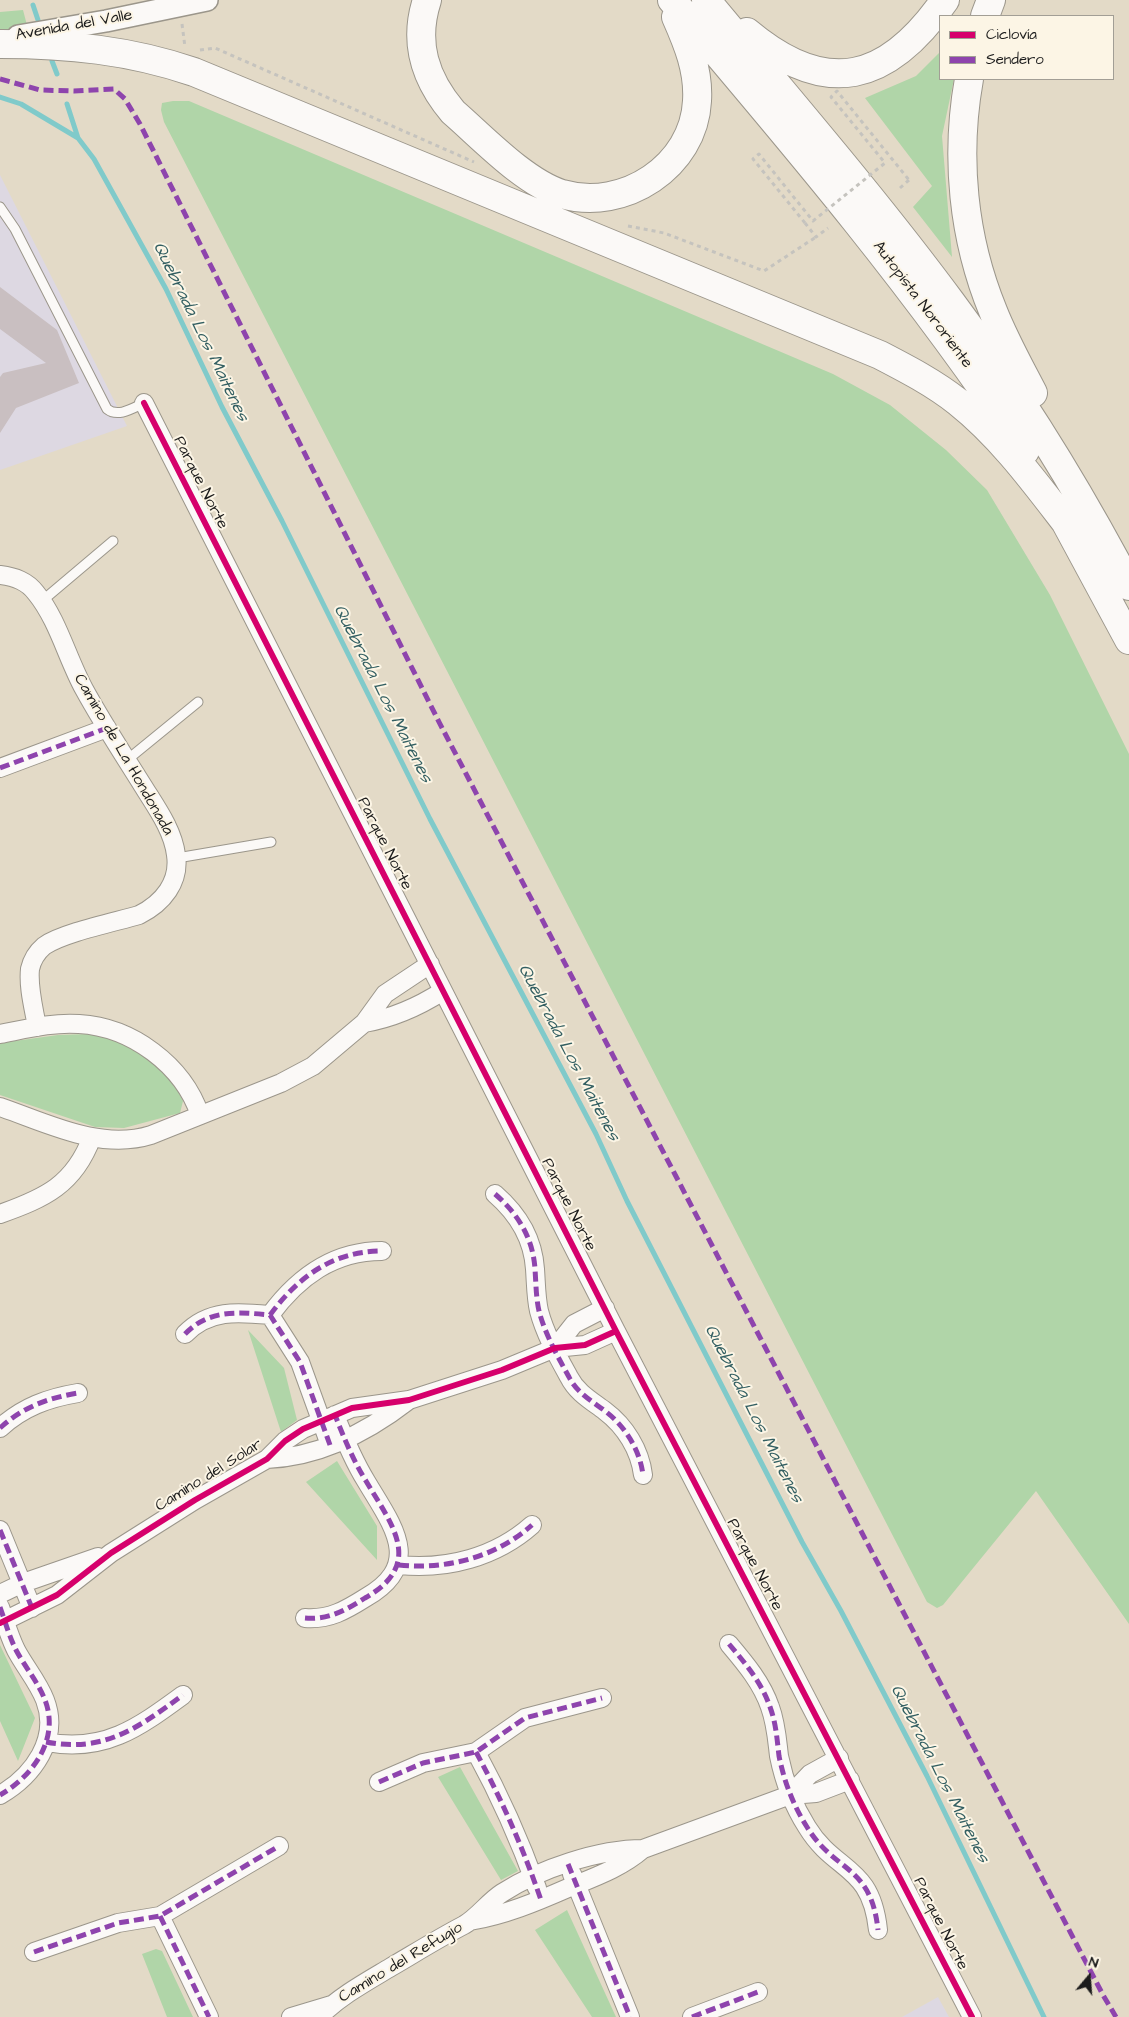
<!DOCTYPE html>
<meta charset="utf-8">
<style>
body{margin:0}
#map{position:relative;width:1129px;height:2017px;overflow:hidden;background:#e3dac7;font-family:"Architects Daughter",sans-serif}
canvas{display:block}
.legend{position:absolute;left:939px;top:15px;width:175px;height:65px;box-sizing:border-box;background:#fcf5e5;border:1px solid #a29e95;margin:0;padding:6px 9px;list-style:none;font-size:15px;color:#1c1c1c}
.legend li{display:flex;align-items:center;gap:10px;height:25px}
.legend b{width:25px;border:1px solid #a29e95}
.north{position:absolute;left:1064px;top:1952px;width:50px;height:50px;-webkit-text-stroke:4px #fcf5e5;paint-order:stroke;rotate:18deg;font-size:14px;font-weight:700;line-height:20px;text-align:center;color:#1c1c1c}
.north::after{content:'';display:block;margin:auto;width:18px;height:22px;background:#1c1c1c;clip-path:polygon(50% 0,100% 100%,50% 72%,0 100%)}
</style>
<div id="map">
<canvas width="1129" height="2017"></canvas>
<ul class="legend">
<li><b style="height:6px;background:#d6006c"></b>Ciclovía</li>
<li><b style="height:6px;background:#8e44ad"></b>Sendero</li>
</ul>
<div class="north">N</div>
</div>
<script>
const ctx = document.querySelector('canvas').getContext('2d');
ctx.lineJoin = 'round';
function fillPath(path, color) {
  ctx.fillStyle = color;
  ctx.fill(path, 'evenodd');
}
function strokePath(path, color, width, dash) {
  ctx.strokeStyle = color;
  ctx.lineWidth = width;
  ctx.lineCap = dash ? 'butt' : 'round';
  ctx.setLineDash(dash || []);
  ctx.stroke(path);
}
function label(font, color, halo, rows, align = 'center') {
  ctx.font = font + ' "Architects Daughter",sans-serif';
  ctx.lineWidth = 4;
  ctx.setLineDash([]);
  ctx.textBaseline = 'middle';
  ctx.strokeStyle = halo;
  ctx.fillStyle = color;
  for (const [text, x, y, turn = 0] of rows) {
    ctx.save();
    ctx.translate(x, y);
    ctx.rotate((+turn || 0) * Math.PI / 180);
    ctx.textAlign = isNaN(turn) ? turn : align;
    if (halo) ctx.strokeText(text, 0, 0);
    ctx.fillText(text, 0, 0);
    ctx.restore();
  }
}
fillPath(new Path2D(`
 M 0,175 L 127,426 L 0,470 Z
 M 938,1997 L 949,2017 L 902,2017 Z`), '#ddd8e2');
fillPath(new Path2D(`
 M 23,10 L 28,29 L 0,34 L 0,12 Z
 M 940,52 L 940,79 L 954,79 L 942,136 L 952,257 L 913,207 L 932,186 L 865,98 L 916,76 Z
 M 173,101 L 189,101 L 833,374 L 890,405 L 946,450 L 987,490 L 1050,595 L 1129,754 L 1129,1624 L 1036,1491 L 943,1605 L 937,1608 L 927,1602 L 164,122 L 161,110 L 162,103 Z
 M 89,1034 C 127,1040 167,1066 183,1101 L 180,1113 L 124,1128 L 95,1127 L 0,1095 L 0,1043 L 58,1035 Z
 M 248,1330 L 284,1368 L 297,1420 L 281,1432 Z
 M 337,1461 L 377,1526 L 377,1560 L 306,1482 Z
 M 0,1645 L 35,1718 L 18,1761 L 0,1721 Z
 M 460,1767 L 518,1871 L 501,1880 L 438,1777 Z
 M 567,1910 L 616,2017 L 592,2017 L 535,1930 Z
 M 156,1949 L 162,1951 L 193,2017 L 167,2017 L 142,1954 Z`), '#b0d5a8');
strokePath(new Path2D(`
 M 33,5 L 38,20
 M 52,61 L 57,74
 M 0,97 L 21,104 L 78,138
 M 67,104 L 78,138 L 94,159 L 166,289 L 222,407 L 282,521 L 430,819 L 596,1134 L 627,1201 L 802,1542 L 841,1611 L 927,1776 L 1044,2017`), '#80caca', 5);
fillPath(new Path2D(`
 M 0,287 L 57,330 L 79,383 L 16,408 L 0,433 L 0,377 L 3,373 L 46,363 L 0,329 Z`), '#c9bfc1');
const service = new Path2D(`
 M 0,207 L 15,229 L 107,409 C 118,418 133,408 144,403
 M 42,601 L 113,541
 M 127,760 L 198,702
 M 177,858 L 271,842`);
const minor = new Path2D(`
 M 144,403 L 616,1331 L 972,2017
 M 0,575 C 15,577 27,581 36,593 C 58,620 67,658 84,689 C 102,722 123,754 143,786 C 156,807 173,830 176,855 C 180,882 163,903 139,915 C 115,922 62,933 44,946 C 37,952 32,960 30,969 C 28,988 34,1009 37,1027
 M 0,768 L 107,728
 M 364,1023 C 394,1018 418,1007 443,991
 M 0,1034 C 26,1029 53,1022 79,1024 C 132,1027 183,1065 200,1115
 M 0,1107 C 47,1123 100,1151 151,1135 L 281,1083 L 313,1066 L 364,1023 L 385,994 L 430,964
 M 495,1194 C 518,1214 533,1238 535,1269 C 536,1283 536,1298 539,1311 C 545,1334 558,1357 569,1377 C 577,1393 592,1401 605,1411 C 625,1426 640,1450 643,1475
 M 0,1214 C 45,1198 74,1185 92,1137
 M 270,1315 C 298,1277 333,1251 382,1251
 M 185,1334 C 209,1309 238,1312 270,1315 L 300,1362 L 330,1445
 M 555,1348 L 574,1324 L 605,1308
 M 0,1428 C 23,1407 48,1398 78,1393
 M 267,1459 C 319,1457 369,1431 409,1400
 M 0,1530 L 32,1608
 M 399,1565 C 447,1570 496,1557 532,1525
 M 0,1594 L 23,1583 L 98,1557
 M 0,1607 C 5,1621 9,1636 16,1650 C 25,1667 38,1682 45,1700 C 60,1739 33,1776 0,1795
 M 305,1618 C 329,1620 346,1610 365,1598 C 425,1564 392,1525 366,1481 C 353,1460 344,1438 335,1415
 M 0,1623 L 57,1595 L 111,1553 L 195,1500 L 267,1459 L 285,1441 L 303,1429 L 352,1408 L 409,1400 L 502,1370 L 555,1348 L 585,1345 L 616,1331
 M 729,1644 C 745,1663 762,1683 770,1707 C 776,1723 777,1739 779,1756 C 784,1781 793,1805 807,1827 C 835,1873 871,1864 878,1930
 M 46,1742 C 104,1753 138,1728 183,1695
 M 476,1752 C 500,1796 520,1841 537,1888
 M 379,1782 L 423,1763 L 476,1752 L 525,1718 L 602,1698
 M 790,1795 L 810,1774 L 839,1758
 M 572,1874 L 630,2017
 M 160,1916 L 209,2017
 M 470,1921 C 505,1915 536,1902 568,1888 C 595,1877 621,1868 643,1849
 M 34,1952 L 118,1923 L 160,1916 L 279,1846
 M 291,2017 L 331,2005
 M 319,2017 C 340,1996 366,1982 391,1967 C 415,1953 439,1938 464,1925 C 478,1917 488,1902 502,1893 C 539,1869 599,1849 643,1849 L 790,1795 L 816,1793 L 850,1780
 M 692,2017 L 758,1992`);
const tertiary = new Path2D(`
 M 18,36 L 106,21 L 207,0`);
const motorway = new Path2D(`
 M 427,0 C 413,43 425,79 453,112 C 483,138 524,182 562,194 C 624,212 694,166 697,101 C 699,71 688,44 676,17
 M 672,0 C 796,146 919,291 1025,451
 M 706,0 C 789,100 874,198 951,302 C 1018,392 1077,487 1129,586
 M 985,16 L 991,0
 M 747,32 C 827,99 888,82 945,0
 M 0,44 C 67,44 130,50 194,72 L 880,355 C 907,369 934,383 958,402 C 1002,437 1036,484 1070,528
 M 969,79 C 955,157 963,238 993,311 C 1004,339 1019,366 1033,393
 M 1060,512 L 1129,640`);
strokePath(service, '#9b968b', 11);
strokePath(minor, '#9b968b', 20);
strokePath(tertiary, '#9b968b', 24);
strokePath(motorway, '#9b968b', 30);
strokePath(new Path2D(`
 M 182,24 L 185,47
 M 200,50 L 215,48 L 474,162
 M 900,188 L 909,180
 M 805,223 L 816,237 L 828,228
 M 628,226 L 664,233 L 764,271 L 816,237`), '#c5c3be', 3, [4, 4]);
strokePath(service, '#fbf9f7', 9);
strokePath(minor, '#fbf9f7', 18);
strokePath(tertiary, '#fbf9f7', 21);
strokePath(motorway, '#fbf9f7', 28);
strokePath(new Path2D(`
 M 805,223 L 753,159 L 759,154 L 813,221 L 885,163 L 831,97 L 837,91 L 909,180`), '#c5c3be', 3, [4, 4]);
strokePath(new Path2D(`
 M 0,79 L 40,90 L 74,91 L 114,89 L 125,99 L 140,124 L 439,722 L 1103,1995 L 1116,2017
 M 0,768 L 107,728
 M 495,1194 C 518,1214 533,1238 535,1269 C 536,1283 536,1298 539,1311 C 545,1334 558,1357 569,1377 C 577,1393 592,1401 605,1411 C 625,1426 640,1450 643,1475
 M 270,1315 C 298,1277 333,1251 382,1251
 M 185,1334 C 209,1309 238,1312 270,1315 L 300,1362 L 330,1445
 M 0,1428 C 23,1407 48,1398 78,1393
 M 0,1530 L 32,1608
 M 399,1565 C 447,1570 496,1557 532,1525
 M 0,1607 C 5,1621 9,1636 16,1650 C 25,1667 38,1682 45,1700 C 60,1739 33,1776 0,1795
 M 305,1618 C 329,1620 346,1610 365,1598 C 425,1564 392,1525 366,1481 C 353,1460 344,1438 335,1415
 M 729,1644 C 745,1663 762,1683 770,1707 C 776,1723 777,1739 779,1756 C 784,1781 793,1805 807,1827 C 835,1873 871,1864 878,1930
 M 46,1742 C 104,1753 138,1728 183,1695
 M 476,1752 C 502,1800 523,1848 541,1900
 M 379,1782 L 423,1763 L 476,1752 L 525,1718 L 602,1698
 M 568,1864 L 630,2017
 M 160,1916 L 209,2017
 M 34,1952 L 118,1923 L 160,1916 L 279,1846
 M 692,2017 L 758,1992`), '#8e44ad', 5, [10, 5]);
strokePath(new Path2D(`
 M 144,403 L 616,1331 L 972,2017
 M 0,1623 L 57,1595 L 111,1553 L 195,1500 L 267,1459 L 285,1441 L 303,1429 L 352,1408 L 409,1400 L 502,1370 L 555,1348 L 585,1345 L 616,1331`), '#d6006c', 6);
label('16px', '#1c1c1c', '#fcf5e5', [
 ["Avenida del Valle",74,26,-10],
 ["Autopista Nororiente",922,305,53],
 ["Parque Norte",200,483,63],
 ["Camino de La Hondonada",123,755,60],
 ["Parque Norte",384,844,63],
 ["Parque Norte",568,1205,63],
 ["Camino del Solar",209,1476,-32],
 ["Parque Norte",754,1565,62],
 ["Parque Norte",940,1924,63],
 ["Camino del Refugio",401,1963,-31]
]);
label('italic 18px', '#335f62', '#fcf5e5', [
 ["Quebrada Los Maitenes",200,332,64],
 ["Quebrada Los Maitenes",382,694,63],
 ["Quebrada Los Maitenes",568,1053,62],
 ["Quebrada Los Maitenes",753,1414,63],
 ["Quebrada Los Maitenes",939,1774,63]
]);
</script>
